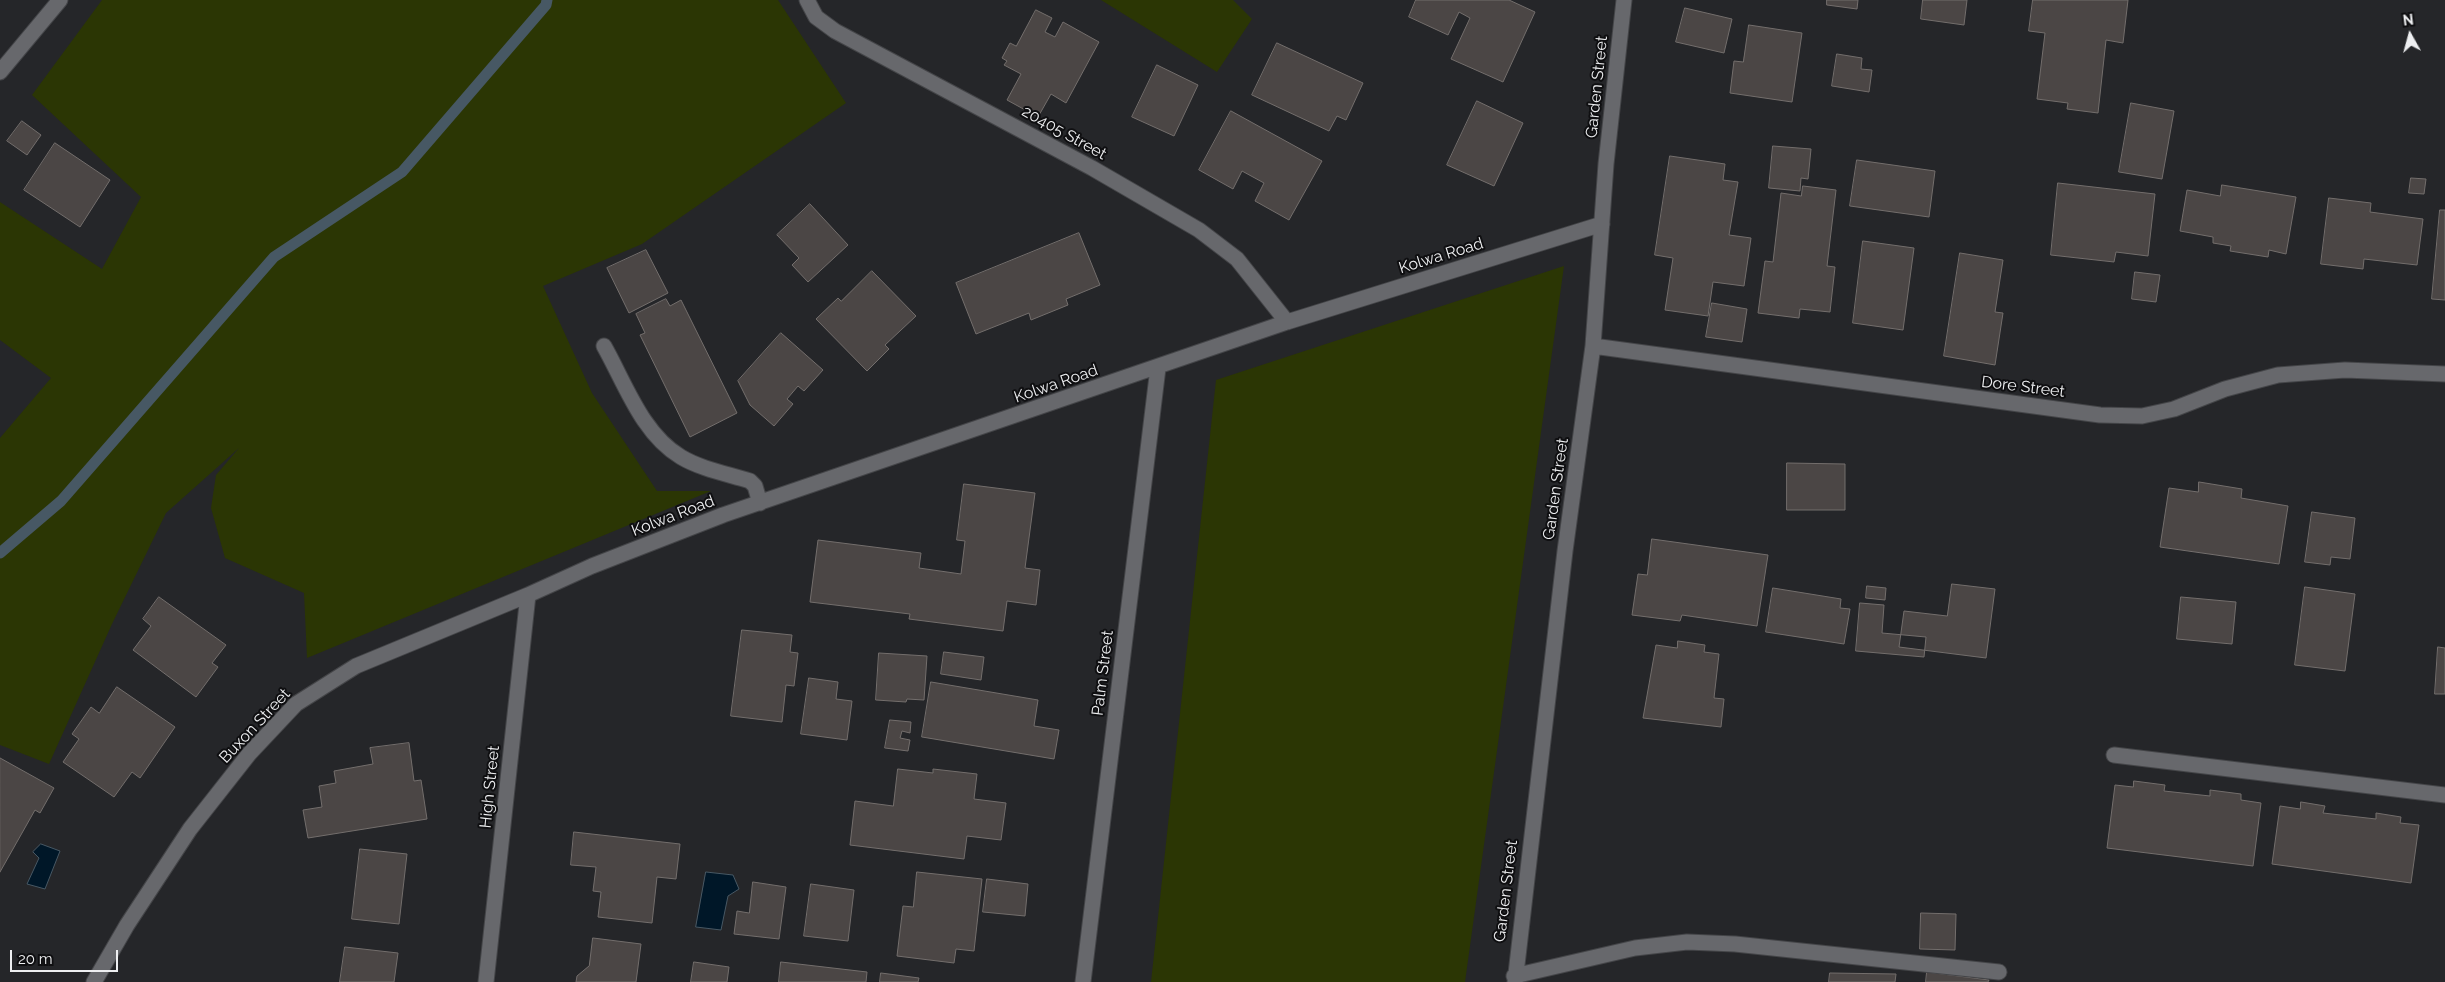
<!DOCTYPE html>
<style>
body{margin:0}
#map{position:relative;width:2445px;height:982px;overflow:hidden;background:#252629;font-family:Raleway,sans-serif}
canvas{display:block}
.north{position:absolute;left:2385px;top:10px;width:50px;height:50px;-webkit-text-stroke:4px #0f0f11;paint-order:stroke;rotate:353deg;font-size:14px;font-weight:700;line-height:20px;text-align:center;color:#eeeff1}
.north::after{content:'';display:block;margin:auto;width:18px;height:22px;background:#eeeff1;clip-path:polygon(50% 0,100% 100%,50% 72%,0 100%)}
.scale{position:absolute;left:10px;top:950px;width:108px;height:22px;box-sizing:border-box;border:2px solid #eeeff1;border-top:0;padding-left:6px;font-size:15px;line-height:18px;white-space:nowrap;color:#eeeff1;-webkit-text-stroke:4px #0f0f11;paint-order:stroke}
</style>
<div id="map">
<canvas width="2445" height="982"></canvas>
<div class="north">N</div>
<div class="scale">20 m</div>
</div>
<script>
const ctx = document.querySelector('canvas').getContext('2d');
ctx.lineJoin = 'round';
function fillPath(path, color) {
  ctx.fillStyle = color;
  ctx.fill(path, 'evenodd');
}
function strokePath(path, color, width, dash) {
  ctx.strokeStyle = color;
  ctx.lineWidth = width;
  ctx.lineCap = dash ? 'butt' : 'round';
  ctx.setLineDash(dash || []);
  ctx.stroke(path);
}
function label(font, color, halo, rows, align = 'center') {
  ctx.font = font + ' Raleway,sans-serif';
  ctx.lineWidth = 4;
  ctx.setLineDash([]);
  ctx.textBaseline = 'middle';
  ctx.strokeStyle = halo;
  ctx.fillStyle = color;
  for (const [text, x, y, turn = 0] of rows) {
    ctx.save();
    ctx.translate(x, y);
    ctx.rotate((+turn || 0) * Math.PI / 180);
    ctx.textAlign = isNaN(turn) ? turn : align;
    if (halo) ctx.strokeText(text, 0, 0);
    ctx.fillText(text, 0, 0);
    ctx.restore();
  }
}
fillPath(new Path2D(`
 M 102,0 L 778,0 L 846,103 L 642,244 L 543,286 L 592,393 L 657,491 L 711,491 L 307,658 L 304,593 L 225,558 L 211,508 L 216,475 L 239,448 L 166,513 L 112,624 L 49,764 L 0,745 L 0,438 L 51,378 L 0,340 L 0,202 L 102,269 L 141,197 L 32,95 Z
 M 1101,0 L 1233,0 L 1252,19 L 1217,72 Z
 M 1564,266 L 1465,982 L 1151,982 L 1216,380 Z`), '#2b3604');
const water = new Path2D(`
 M 41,844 L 60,851 L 45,889 L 27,884 L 39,858 L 33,852 Z
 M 706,872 L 733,875 L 739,889 L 728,896 L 721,930 L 696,927 Z`);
fillPath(water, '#001728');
strokePath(water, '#475864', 1);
strokePath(new Path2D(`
 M 0,553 L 61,501 L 274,257 L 402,172 L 546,5 L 547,0`), '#475864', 11);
const building = new Path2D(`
 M 1416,0 L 1509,0 L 1535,12 L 1503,82 L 1451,59 L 1470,18 L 1459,12 L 1448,35 L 1409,17 Z
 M 1827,0 L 1858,0 L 1857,9 L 1827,5 Z
 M 1923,0 L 1967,0 L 1964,25 L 1921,19 Z
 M 2033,0 L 2128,0 L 2123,43 L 2106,40 L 2098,113 L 2067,109 L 2068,103 L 2037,99 L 2045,33 L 2029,31 Z
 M 1685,8 L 1732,19 L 1724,53 L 1676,42 Z
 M 1036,10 L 1052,18 L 1045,32 L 1055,37 L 1063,22 L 1099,42 L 1066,103 L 1051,94 L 1038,117 L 1007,100 L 1021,74 L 1004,65 L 1007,61 L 1002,58 L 1010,43 L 1016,46 Z
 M 1749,25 L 1802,33 L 1792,102 L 1730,93 L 1734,61 L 1743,62 Z
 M 1277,43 L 1363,83 L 1346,120 L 1337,116 L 1329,131 L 1252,95 Z
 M 1837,54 L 1862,58 L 1861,69 L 1872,70 L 1869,92 L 1832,86 Z
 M 1157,65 L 1198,85 L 1174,136 L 1132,117 Z
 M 1477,101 L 1523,123 L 1494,186 L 1447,165 Z
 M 2131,103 L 2174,111 L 2162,179 L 2119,172 Z
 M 1231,111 L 1322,161 L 1289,220 L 1255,201 L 1264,183 L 1242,171 L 1233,189 L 1199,170 Z
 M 22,121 L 41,135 L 27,155 L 7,141 Z
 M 55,143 L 110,180 L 80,227 L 24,190 Z
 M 1773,146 L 1811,149 L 1808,179 L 1801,178 L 1800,191 L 1769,188 Z
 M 1670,156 L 1725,164 L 1723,180 L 1738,182 L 1729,235 L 1751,238 L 1744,286 L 1713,282 L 1708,316 L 1665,310 L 1673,258 L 1655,255 Z
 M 1857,160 L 1935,171 L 1929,217 L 1850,206 Z
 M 2411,178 L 2426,179 L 2424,194 L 2409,193 Z
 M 2058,183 L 2155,194 L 2148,256 L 2116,252 L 2114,262 L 2051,255 Z
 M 2222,185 L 2296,197 L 2286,254 L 2269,250 L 2268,257 L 2230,251 L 2231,246 L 2213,243 L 2213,237 L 2180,231 L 2187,190 L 2220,196 Z
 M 1803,186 L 1836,190 L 1827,266 L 1835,267 L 1830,312 L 1800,309 L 1799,318 L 1758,313 L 1765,261 L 1773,262 L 1781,193 L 1801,196 Z
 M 2329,198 L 2371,203 L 2370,212 L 2423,219 L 2417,265 L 2364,259 L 2363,269 L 2321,264 Z
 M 810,204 L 848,245 L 808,282 L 792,265 L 799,258 L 777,235 Z
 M 2440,210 L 2445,210 L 2445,300 L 2432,299 Z
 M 1079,233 L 1100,285 L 1066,299 L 1068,305 L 1031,320 L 1029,313 L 976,334 L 956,283 Z
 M 1863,241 L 1914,248 L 1903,330 L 1853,323 Z
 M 646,250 L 668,293 L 629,313 L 607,268 Z
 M 1960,253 L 2003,260 L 1995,312 L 2003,313 L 1995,365 L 1944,356 Z
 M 872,271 L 916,316 L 885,345 L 889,349 L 867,371 L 816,319 L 838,298 L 841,301 Z
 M 2135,272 L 2160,275 L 2156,302 L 2132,299 Z
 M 666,299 L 670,306 L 681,300 L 737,413 L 690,437 L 640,335 L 645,333 L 636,314 Z
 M 1712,303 L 1747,309 L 1742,342 L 1706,337 Z
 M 781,333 L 823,370 L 804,391 L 798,386 L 787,399 L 793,404 L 774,426 L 750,405 L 738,381 Z
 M 1787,463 L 1845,464 L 1845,510 L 1787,510 Z
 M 2199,482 L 2242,489 L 2241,498 L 2288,506 L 2279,564 L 2160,547 L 2169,488 L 2198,492 Z
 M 964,484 L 1035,493 L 1025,568 L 1040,570 L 1036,605 L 1007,601 L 1003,631 L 909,619 L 910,614 L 810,602 L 818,540 L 921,553 L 919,568 L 961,574 L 965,541 L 957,540 Z
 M 2312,512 L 2355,518 L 2350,559 L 2331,557 L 2330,565 L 2305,562 Z
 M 1652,539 L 1768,555 L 1757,626 L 1682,615 L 1680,621 L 1632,615 L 1638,574 L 1647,575 Z
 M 1952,584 L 1995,589 L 1986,658 L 1899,647 L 1904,611 L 1947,616 Z
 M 1867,586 L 1886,588 L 1885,600 L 1866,598 Z
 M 2305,587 L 2355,594 L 2345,671 L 2295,665 Z
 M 1773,588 L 1841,599 L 1840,608 L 1850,609 L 1844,644 L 1766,632 Z
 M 159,597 L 226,645 L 212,663 L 218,667 L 196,697 L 133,650 L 151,626 L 143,619 Z
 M 2181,597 L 2236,602 L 2232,644 L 2177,639 Z
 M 1860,603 L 1884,605 L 1882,633 L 1926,637 L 1924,657 L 1856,651 Z
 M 742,630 L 792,635 L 790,652 L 798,653 L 794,686 L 786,685 L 782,722 L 731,716 Z
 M 1678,641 L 1705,645 L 1704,652 L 1719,654 L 1714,698 L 1724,699 L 1721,727 L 1643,718 L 1656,645 L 1677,648 Z
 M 2438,647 L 2445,648 L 2445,694 L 2435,694 Z
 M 944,652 L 984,657 L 981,680 L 941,674 Z
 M 879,653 L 927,656 L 924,700 L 907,699 L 906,702 L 876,700 Z
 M 809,678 L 838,682 L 836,699 L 852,701 L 847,740 L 801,734 Z
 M 931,682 L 1038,700 L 1034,726 L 1059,730 L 1054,759 L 922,737 Z
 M 117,687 L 175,727 L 140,778 L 132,772 L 114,797 L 63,762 L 79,739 L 72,734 L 91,707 L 99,713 Z
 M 890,720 L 911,722 L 910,733 L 902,731 L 900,738 L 910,740 L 908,751 L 885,748 Z
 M 409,743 L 414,781 L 421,780 L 427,819 L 308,838 L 303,810 L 322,807 L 319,786 L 336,783 L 334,771 L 373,764 L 370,748 Z
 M 0,758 L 54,788 L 40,813 L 35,810 L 0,872 Z
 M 898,769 L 933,773 L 933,769 L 977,774 L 974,799 L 1006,803 L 1001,840 L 967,836 L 964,859 L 850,845 L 855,801 L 893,806 Z
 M 2134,781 L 2165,785 L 2164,791 L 2210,796 L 2210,790 L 2241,794 L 2241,800 L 2261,803 L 2253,866 L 2107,848 L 2115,785 L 2133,787 Z
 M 2301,802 L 2325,806 L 2323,813 L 2376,819 L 2376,813 L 2401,817 L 2400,823 L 2419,825 L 2411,883 L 2272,864 L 2280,806 L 2300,809 Z
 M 574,832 L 680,844 L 676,879 L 657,877 L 652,923 L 598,917 L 601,892 L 593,891 L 596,867 L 571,865 Z
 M 360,849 L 407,854 L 399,924 L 352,919 Z
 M 917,872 L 982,879 L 974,951 L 956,949 L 954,963 L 897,956 L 903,906 L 913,907 Z
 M 987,879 L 1028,884 L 1025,916 L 983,912 Z
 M 753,882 L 786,887 L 779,939 L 734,934 L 737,911 L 749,913 Z
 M 811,884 L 854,890 L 848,941 L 804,936 Z
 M 1921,913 L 1956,914 L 1955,950 L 1920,949 Z
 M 593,938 L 641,944 L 636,982 L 576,982 L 577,976 L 589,966 Z
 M 345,947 L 398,953 L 394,982 L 340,982 Z
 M 694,962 L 729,967 L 727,982 L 691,982 Z
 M 781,962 L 867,972 L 866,982 L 779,982 Z
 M 1927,972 L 1989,980 L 1988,982 L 1926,982 Z
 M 881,973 L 919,978 L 918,982 L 880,982 Z
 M 1830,973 L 1896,974 L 1895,982 L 1829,982 Z`);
fillPath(building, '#4b4645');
strokePath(building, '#736e6c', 1);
const minor = new Path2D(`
 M 807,0 L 816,17 L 835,31 L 1092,168 L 1199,230 L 1237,259 L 1287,322
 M 0,72 L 60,0
 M 604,346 C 625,383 642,434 681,457 C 701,469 728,474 750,481 L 755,486 L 760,503
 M 1593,346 L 2100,415 L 2142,416 L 2174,409 L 2225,389 L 2278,375 L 2345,370 L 2445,374
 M 2114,755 L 2445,795
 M 1514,976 L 1635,948 L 1687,942 L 1735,944 L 1999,972
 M 94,982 L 127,925 L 190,829 L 249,754 L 296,704 L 356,666 L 528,595 L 592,566 L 723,515 L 1287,322 L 1602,224
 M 486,982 L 528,595
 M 1083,982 L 1158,368
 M 1515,982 L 1565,551 L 1593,346 L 1606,164 L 1624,0`);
strokePath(minor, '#444548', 17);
strokePath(minor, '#67686c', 15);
label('16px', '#eeeff1', '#0f0f11', [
 ["Garden Street",1597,87,-84],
 ["20405 Street",1064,133,29],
 ["Kolwa Road",1441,256,-17],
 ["Kolwa Road",1056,384,-19],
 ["Dore Street",2023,387,7],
 ["Garden Street",1556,489,-82],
 ["Kolwa Road",673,516,-21],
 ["Palm Street",1103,673,-83],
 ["Buxon Street",255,726,-47],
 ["High Street",490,787,-84],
 ["Garden Street",1506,891,-83]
]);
</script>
